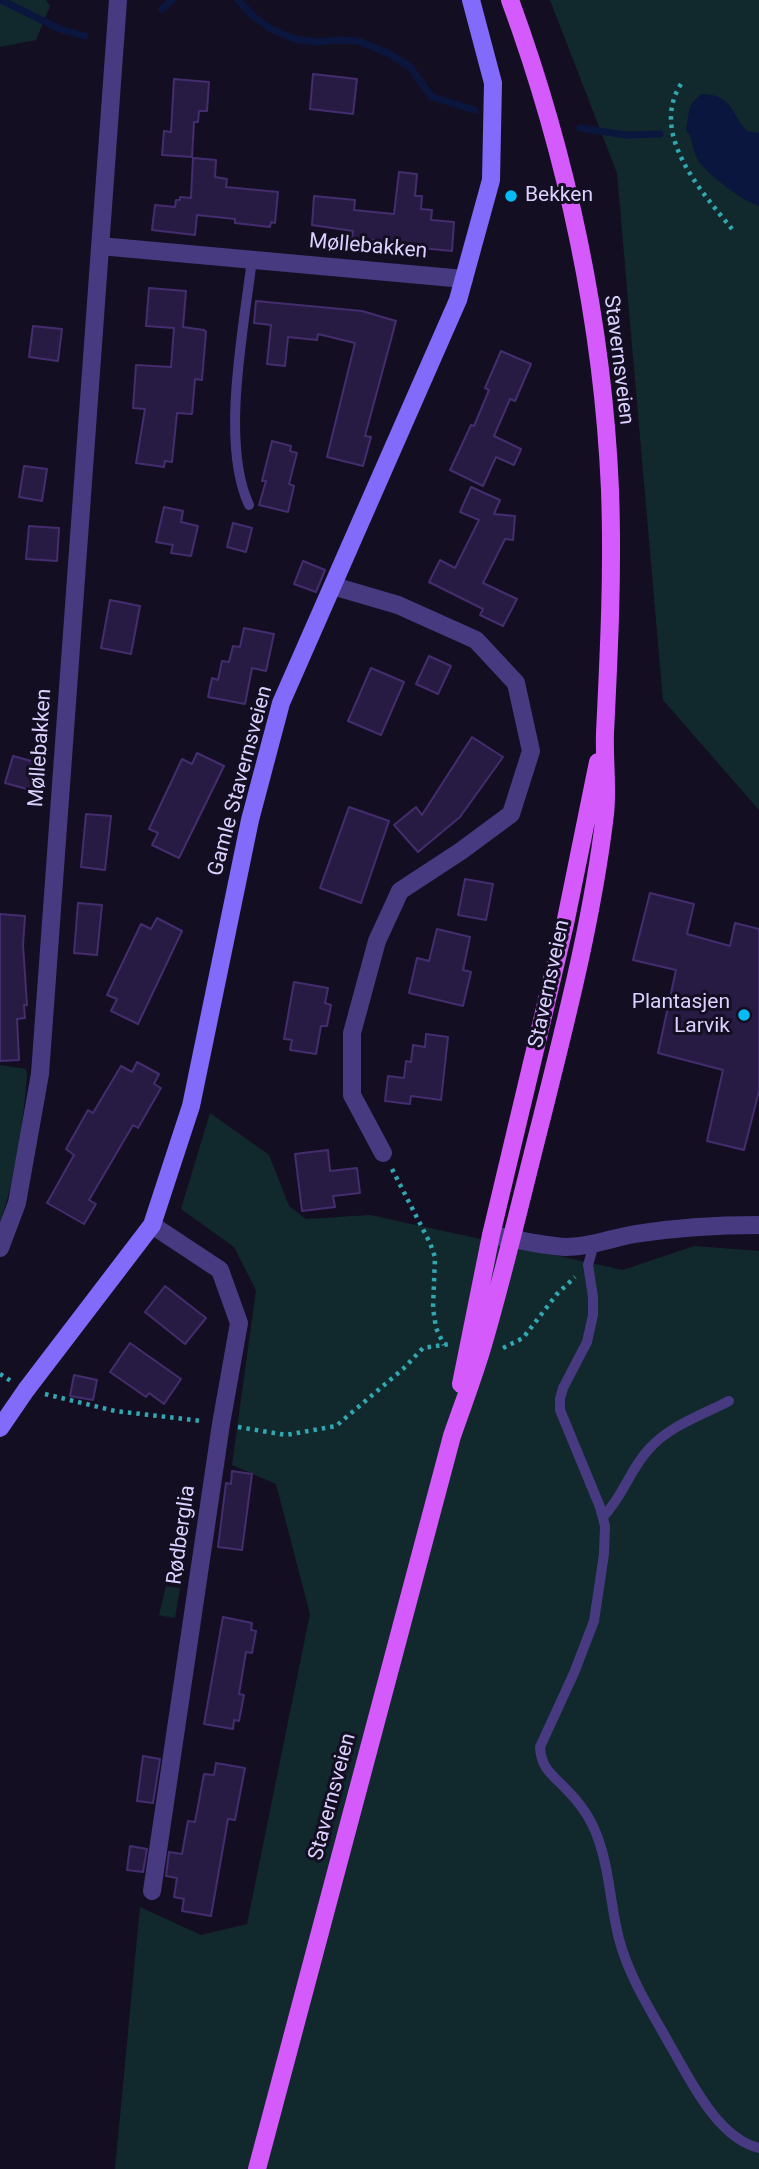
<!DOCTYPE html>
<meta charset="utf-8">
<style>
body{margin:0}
canvas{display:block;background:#140e22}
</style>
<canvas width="759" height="2169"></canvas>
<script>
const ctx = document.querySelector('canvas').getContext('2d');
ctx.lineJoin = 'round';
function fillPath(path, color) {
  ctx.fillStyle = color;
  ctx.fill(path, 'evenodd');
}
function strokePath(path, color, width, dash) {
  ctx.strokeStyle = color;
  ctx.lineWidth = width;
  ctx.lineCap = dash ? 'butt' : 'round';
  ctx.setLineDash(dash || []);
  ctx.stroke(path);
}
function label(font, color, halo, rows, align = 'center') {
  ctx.font = font + ' Roboto,sans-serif';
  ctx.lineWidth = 6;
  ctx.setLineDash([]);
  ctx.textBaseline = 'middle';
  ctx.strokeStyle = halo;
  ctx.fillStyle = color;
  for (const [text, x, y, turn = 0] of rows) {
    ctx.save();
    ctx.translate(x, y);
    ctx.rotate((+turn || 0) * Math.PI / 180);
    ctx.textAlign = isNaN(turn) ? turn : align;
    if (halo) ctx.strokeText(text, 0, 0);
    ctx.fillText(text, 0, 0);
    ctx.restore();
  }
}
fillPath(new Path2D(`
 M 0,0 L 46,0 L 50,6 L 36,40 L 0,47 Z
 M 550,0 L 759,0 L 759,810 L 663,700 L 617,173 Z
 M 0,1065 L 26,1069 L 27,1075 C 23,1125 16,1175 0,1223 Z
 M 210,1113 L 269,1155 L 289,1206 L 306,1219 L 370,1215 L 623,1270 L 694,1246 L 759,1251 L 759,2169 L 115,2169 L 140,1907 L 201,1935 L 247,1924 L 310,1614 L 276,1484 L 232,1465 L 256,1290 L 234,1247 L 181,1209 Z
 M 166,1586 L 180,1588 L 175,1618 L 159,1615 Z`), '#11292c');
fillPath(new Path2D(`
 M 702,94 C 734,95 730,113 747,131 L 759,133 L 759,206 C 740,199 712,178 699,162 C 692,152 694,139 686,130 C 689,114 687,104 702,94 Z`), '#0b163f');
strokePath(new Path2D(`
 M 1,0 L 60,29 L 85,36
 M 238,0 L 253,16 L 271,29 L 295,39 L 317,42 L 336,40 L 358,41 L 390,54 L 410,67 L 432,97 L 475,110
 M 162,9 L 172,0
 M 580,128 L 626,135 L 660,134`), '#0b163f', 7);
const building = new Path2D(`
 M 313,74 L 357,79 L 353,114 L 310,109 Z
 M 174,79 L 209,82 L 207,111 L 199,111 L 198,122 L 194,122 L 192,157 L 162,155 L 164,131 L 171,132 Z
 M 193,158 L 216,160 L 215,177 L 227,179 L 226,187 L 278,192 L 275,223 L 271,222 L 270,227 L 235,223 L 235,219 L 197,215 L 195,235 L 152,230 L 155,205 L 175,207 L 176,200 L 180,200 L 180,197 L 191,198 Z
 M 399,172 L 417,174 L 415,196 L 422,196 L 421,209 L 432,210 L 431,220 L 454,222 L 452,251 L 390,245 L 391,242 L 352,238 L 353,231 L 312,225 L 314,196 L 355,200 L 354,210 L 394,214 Z
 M 149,288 L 186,291 L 183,327 L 204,330 L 206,332 L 202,380 L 195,379 L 192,414 L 177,413 L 172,462 L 165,461 L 164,467 L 136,463 L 145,409 L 133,408 L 136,365 L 171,367 L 174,328 L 146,326 Z
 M 256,301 L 362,311 L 396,321 L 365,436 L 371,437 L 363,466 L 327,457 L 355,343 L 318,334 L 317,340 L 288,337 L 285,366 L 267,364 L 271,325 L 254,323 Z
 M 33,326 L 62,329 L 58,361 L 29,357 Z
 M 501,351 L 531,364 L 515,401 L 510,399 L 494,436 L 521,449 L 514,465 L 496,457 L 483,486 L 450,470 L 471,425 L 474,426 L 489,390 L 485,388 Z
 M 272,441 L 291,446 L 290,451 L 297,453 L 289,484 L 294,486 L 288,512 L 259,505 L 266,481 L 262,481 Z
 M 24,466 L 47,469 L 42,501 L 19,497 Z
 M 471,487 L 500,500 L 494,514 L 515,516 L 513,540 L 505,539 L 483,583 L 517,599 L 503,626 L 480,615 L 483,609 L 429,582 L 440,560 L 455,568 L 479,520 L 460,512 Z
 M 164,507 L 183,511 L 181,522 L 198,526 L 191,556 L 171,553 L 173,545 L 156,542 Z
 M 233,523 L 252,528 L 246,552 L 227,547 Z
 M 29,526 L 59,528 L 57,561 L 26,559 Z
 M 303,561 L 325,570 L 316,592 L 294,584 Z
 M 110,600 L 140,606 L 131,654 L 101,648 Z
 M 244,628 L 274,634 L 266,671 L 252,668 L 245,704 L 208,697 L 212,678 L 218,680 L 222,661 L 229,662 L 233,646 L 240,647 Z
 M 429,656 L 451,666 L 438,694 L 416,684 Z
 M 371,668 L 404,682 L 381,735 L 348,721 Z
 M 472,737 L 503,757 L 460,817 L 418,852 L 394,825 L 416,807 L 422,815 Z
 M 197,753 L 224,766 L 179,858 L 152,845 L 158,833 L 149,829 L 182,759 L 192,764 Z
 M 13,756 L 42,764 L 34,791 L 5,783 Z
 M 349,807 L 389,821 L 361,903 L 320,888 Z
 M 86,814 L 111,816 L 105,870 L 81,867 Z
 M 465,879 L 493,884 L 486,920 L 458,915 Z
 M 650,893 L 694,904 L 687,934 L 730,946 L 735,923 L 759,929 L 759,1091 L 744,1150 L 707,1141 L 723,1070 L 658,1053 L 676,970 L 633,960 Z
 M 78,903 L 102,905 L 97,955 L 74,953 Z
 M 0,914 L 25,916 L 23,945 L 27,1005 L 24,1005 L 25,1018 L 17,1019 L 19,1060 L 0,1061 Z
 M 157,918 L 182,931 L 138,1024 L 111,1011 L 117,999 L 107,995 L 141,924 L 151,929 Z
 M 437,929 L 470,937 L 463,970 L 471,972 L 463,1006 L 409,993 L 417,958 L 429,961 Z
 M 294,982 L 328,988 L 325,1003 L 331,1005 L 327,1026 L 321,1026 L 316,1054 L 290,1050 L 292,1040 L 284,1039 Z
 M 426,1034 L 448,1037 L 441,1100 L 411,1096 L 410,1104 L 385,1101 L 388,1076 L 404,1078 L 406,1061 L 411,1062 L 413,1045 L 425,1047 Z
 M 137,1062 L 159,1074 L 154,1084 L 161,1088 L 138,1128 L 133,1125 L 89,1200 L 96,1204 L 84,1224 L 47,1203 L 74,1155 L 66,1149 L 88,1110 L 93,1113 L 121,1066 L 132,1072 Z
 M 328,1150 L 330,1171 L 357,1168 L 360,1193 L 333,1196 L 335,1207 L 302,1211 L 295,1154 Z
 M 165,1286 L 206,1318 L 185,1344 L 145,1312 Z
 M 130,1343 L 181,1379 L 164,1404 L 149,1393 L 146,1397 L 110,1372 Z
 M 74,1375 L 97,1380 L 93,1400 L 70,1396 Z
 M 232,1471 L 252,1474 L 242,1550 L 218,1547 L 226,1483 L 231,1484 Z
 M 223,1617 L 252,1623 L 251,1630 L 256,1631 L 252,1653 L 246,1652 L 239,1694 L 244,1695 L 239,1721 L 234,1720 L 233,1729 L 204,1724 Z
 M 143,1756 L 160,1759 L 153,1803 L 137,1801 Z
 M 216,1763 L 245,1768 L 235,1820 L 228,1819 L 211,1916 L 182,1911 L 184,1899 L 174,1897 L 177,1878 L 166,1876 L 169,1852 L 182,1854 L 188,1821 L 195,1822 L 204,1774 L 214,1775 Z
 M 130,1846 L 147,1849 L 143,1872 L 127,1870 Z`);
fillPath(building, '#281b43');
strokePath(building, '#432d6e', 2);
strokePath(new Path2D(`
 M 681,84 C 649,134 701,191 732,229
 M 392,1169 L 430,1243 L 435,1257 L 433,1308 L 436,1328 L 444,1345
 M 503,1348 L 523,1338 L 557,1294 L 575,1277
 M 0,1374 L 11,1381
 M 45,1394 L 115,1411 L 202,1421
 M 238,1427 L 286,1435 L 336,1426 L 403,1369 L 423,1348 L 450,1344`), '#31a7b1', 4.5, [3.5, 5]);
strokePath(new Path2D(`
 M 249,505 C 220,443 244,328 252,259
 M 594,1244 L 588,1265 L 593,1297 L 593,1315 L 587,1342 L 563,1388 L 560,1399 L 560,1410 L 600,1507 L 605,1526 L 604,1554 L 594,1621 L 574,1673 L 540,1747 C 541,1769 553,1775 567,1790 C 577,1800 586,1812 592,1824 C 610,1861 609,1901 619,1939 C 629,1977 651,2011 670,2045 C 690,2079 717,2138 759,2148
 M 603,1517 C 624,1495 630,1469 649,1449 C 669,1426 702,1415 729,1401`), '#473a80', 10);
strokePath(new Path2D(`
 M 100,246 L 464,279
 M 333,586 L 398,605 L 476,640 L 516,683 L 531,751 L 511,814 L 461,851 L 400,891 L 377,941 L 352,1033 L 352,1095 L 383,1153
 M 152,1225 L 220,1270 L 239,1323 L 221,1424 L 152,1891
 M 491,1235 C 516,1239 541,1246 566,1247 C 590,1247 612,1238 635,1234 C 679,1227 715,1225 759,1225
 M 0,1248 L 17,1203 L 40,1074 L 118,0`), '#473a80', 18);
strokePath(new Path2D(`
 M 0,1428 L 26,1390 L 152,1225 L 191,1106 L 250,820 L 281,703 L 458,300 L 491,180 L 493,83 L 471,0`), '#826afb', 18);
strokePath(new Path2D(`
 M 461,1384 L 491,1235 L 565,924 L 598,762
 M 257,2169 L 452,1436 C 463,1404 476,1371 485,1338 C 506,1265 523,1191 542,1117 C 567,1017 593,916 605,814 C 608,787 604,760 605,733 C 609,651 613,572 610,490 C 603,324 567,155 510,0`), '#d55afb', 18);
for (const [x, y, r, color] of [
 [511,196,7,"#06bbf5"],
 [744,1015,7,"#06bbf5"]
]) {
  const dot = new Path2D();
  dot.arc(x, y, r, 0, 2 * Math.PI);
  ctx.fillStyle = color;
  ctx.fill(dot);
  strokePath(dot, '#140e22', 2.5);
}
label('21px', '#dcd1fe', '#140e22', [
 ["Bekken",525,196],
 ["Plantasjen",730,1003,"right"],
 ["Larvik",730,1027,"right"]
], 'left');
label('21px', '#dcd1fe', '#140e22', [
 ["Møllebakken",368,247,5],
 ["Stavernsveien",618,360,83],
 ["Møllebakken",41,748,-86],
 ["Gamle Stavernsveien",241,781,-75],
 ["Stavernsveien",550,984,-78],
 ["Rødberglia",182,1535,-82],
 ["Stavernsveien",333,1797,-75]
]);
</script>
